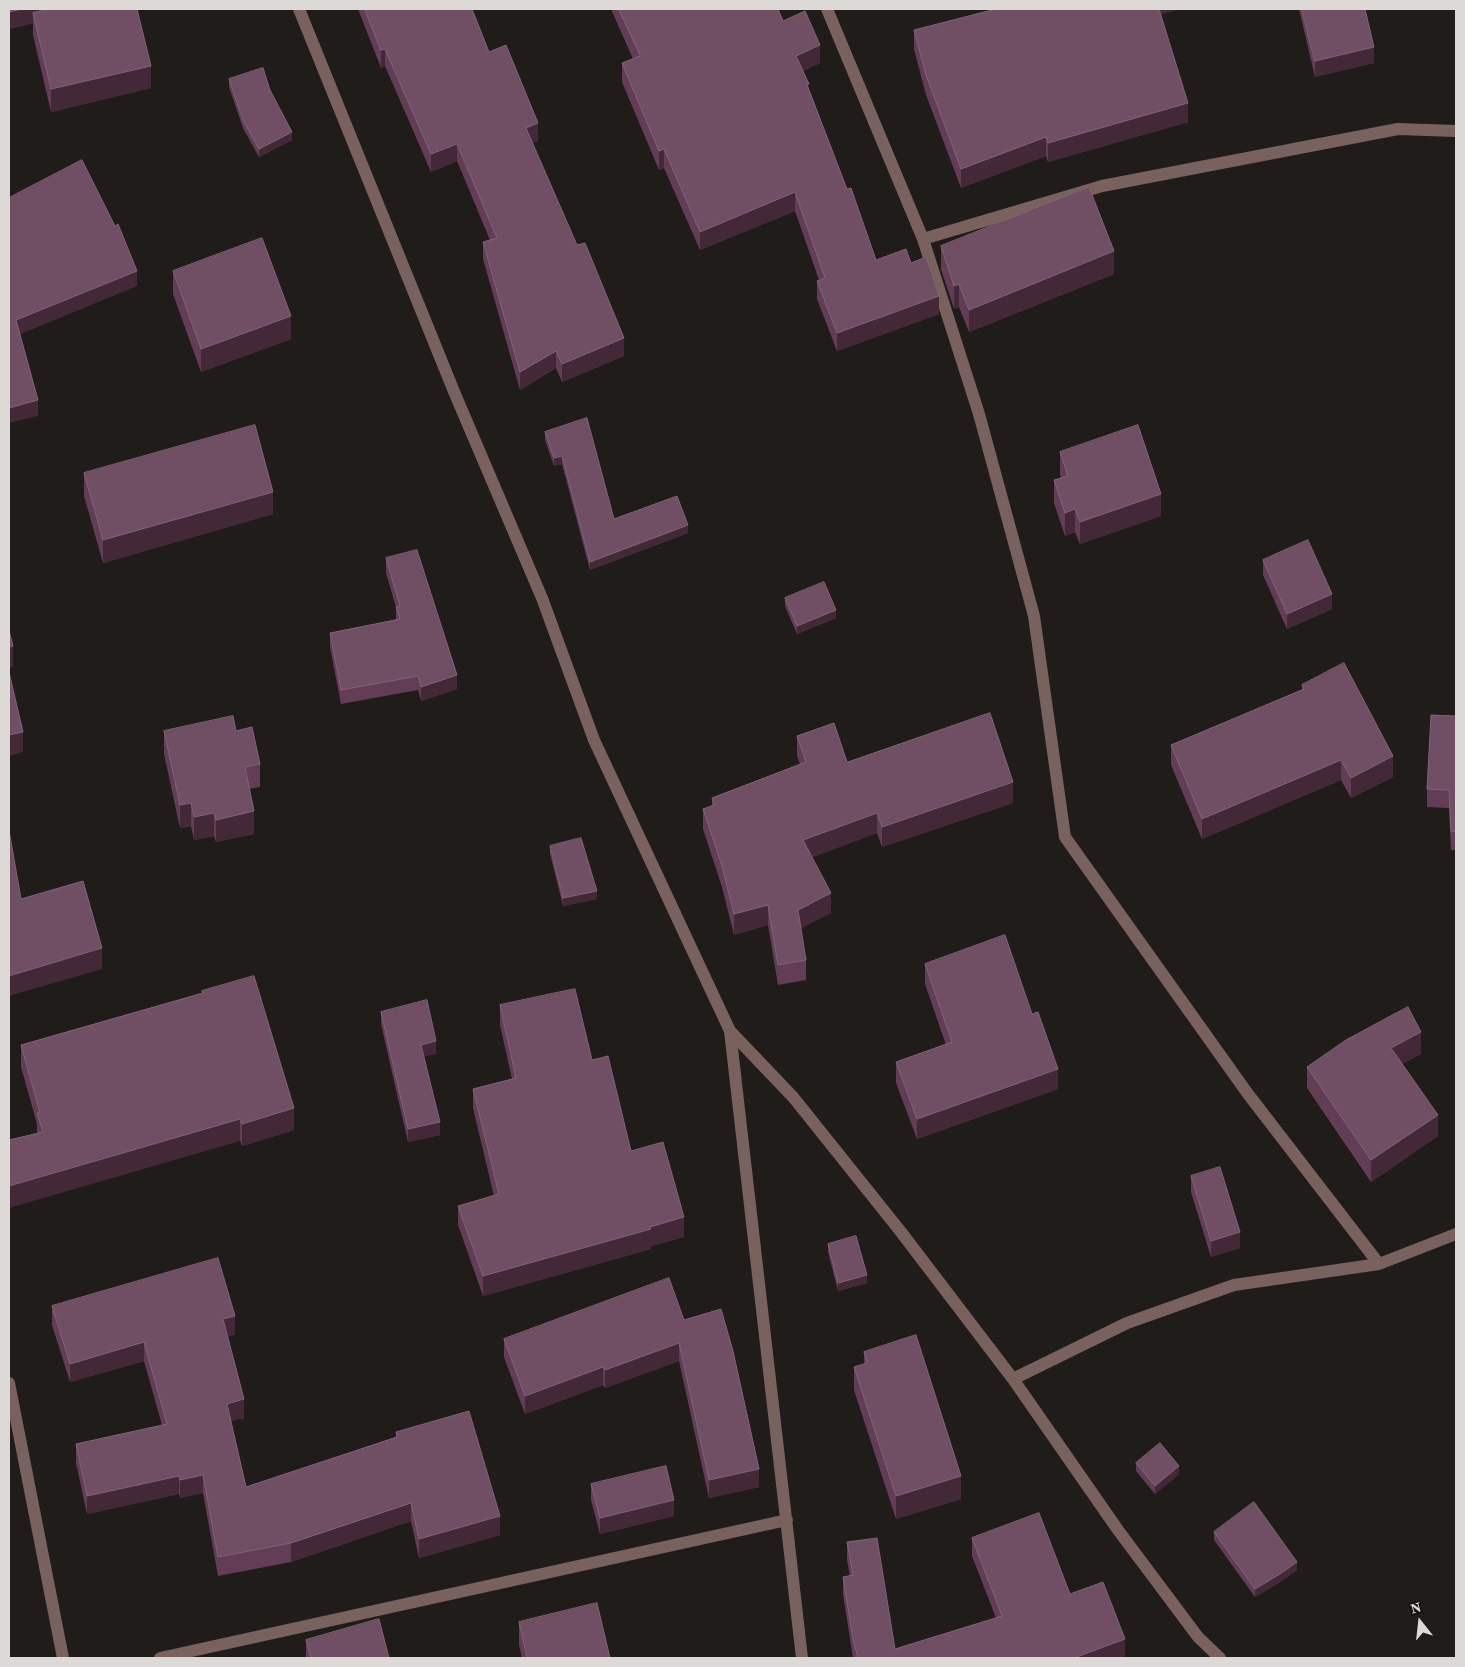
<!DOCTYPE html>
<style>
body{margin:0}
#map{position:relative;width:1465px;height:1667px;overflow:hidden;background:#201c1a;font-family:"Source Serif 4",serif}
canvas{display:block}
.frame{position:absolute;inset:0;border:10px solid #dcd9d7;pointer-events:none}
.north{position:absolute;left:1395px;top:1597px;width:50px;height:50px;-webkit-text-stroke:4px #171311;paint-order:stroke;rotate:344deg;font-size:14px;font-weight:700;line-height:20px;text-align:center;color:#dcd9d7}
.north::after{content:'';display:block;margin:auto;width:18px;height:22px;background:#dcd9d7;clip-path:polygon(50% 0,100% 100%,50% 72%,0 100%)}
</style>
<div id="map">
<canvas width="1465" height="1667"></canvas>
<div class="frame"></div>
<div class="north">N</div>
</div>
<script>
const ctx = document.querySelector('canvas').getContext('2d');
ctx.lineJoin = 'round';
function strokePath(path, color, width, dash) {
  ctx.strokeStyle = color;
  ctx.lineWidth = width;
  ctx.lineCap = dash ? 'butt' : 'round';
  ctx.setLineDash(dash || []);
  ctx.stroke(path);
}
function fillPath(path, color) {
  ctx.fillStyle = color;
  ctx.fill(path, 'evenodd');
}
strokePath(new Path2D(`
 M 299,9 L 455,394 L 542,598 L 594,740 L 730,1031 L 802,1658
 M 827,9 L 923,239 L 979,414 L 1034,616 L 1065,837 L 1248,1094 L 1379,1264
 M 923,239 L 1102,186 L 1398,129 L 1456,131
 M 730,1031 L 793,1097 L 901,1232 L 1013,1379 L 1118,1530 L 1198,1637 L 1220,1658
 M 1013,1379 L 1127,1323 L 1234,1285 L 1379,1264 L 1456,1234
 M 9,1383 L 63,1658
 M 160,1658 L 787,1520`), '#79615d', 12);
fillPath(new Path2D(`
 M 9,9 L 46,9 L 46,10 L 151,88 L 51,112 L 33,35 L 33,23 L 9,29 Z
 M 358,9 L 472,9 L 489,52 L 538,141 L 532,143 L 624,356 L 562,382 L 556,368 L 520,390 L 483,259 L 483,242 L 490,240 L 457,161 L 431,172 L 385,66 L 381,68 Z
 M 611,9 L 778,9 L 783,21 L 820,63 L 803,71 L 809,89 L 847,189 L 876,260 L 911,263 L 939,314 L 837,351 L 817,299 L 817,281 L 819,280 L 795,211 L 700,250 L 664,168 L 659,170 L 622,82 L 622,63 L 633,59 Z
 M 991,9 L 1180,9 L 1161,14 L 1188,122 L 1048,162 L 1046,156 L 961,188 L 926,95 L 914,49 L 914,30 L 991,11 Z
 M 1299,9 L 1365,9 L 1374,63 L 1315,77 Z
 M 229,79 L 270,90 L 292,140 L 259,157 L 243,128 L 229,87 Z
 M 941,246 L 1114,274 L 969,332 L 959,307 L 954,309 L 941,269 Z
 M 173,271 L 291,339 L 201,372 L 173,294 Z
 M 545,432 L 614,519 L 688,533 L 590,570 L 562,464 L 554,466 L 545,440 Z
 M 1060,452 L 1161,516 L 1080,544 L 1075,532 L 1065,536 L 1054,503 L 1054,480 L 1061,478 L 1060,474 Z
 M 84,473 L 273,514 L 103,563 L 84,496 Z
 M 386,558 L 457,689 L 421,701 L 418,690 L 341,704 L 330,647 L 330,633 L 396,620 L 396,607 L 386,573 Z
 M 1263,560 L 1332,609 L 1287,629 L 1263,575 Z
 M 785,598 L 836,618 L 797,634 L 785,606 Z
 M 1302,685 L 1393,777 L 1351,798 L 1341,780 L 1202,839 L 1171,765 L 1171,745 L 1302,690 Z
 M 1456,714 L 1456,850 L 1451,850 L 1449,808 L 1427,807 L 1427,789 L 1456,716 Z
 M 164,731 L 236,731 L 260,764 L 260,787 L 249,789 L 254,834 L 216,842 L 214,836 L 194,840 L 191,826 L 180,828 L 164,754 Z
 M 797,736 L 847,762 L 1013,803 L 882,847 L 877,833 L 812,857 L 831,913 L 801,928 L 806,960 L 806,980 L 778,985 L 768,925 L 734,935 L 722,887 L 703,829 L 703,809 L 712,806 L 712,798 L 800,764 L 797,756 Z
 M 550,846 L 597,899 L 563,906 L 550,854 Z
 M 925,964 L 1058,1089 L 917,1139 L 896,1083 L 896,1062 L 946,1045 L 925,984 Z
 M 202,991 L 294,1130 L 242,1146 L 240,1141 L 37,1133 L 37,1124 L 21,1067 L 21,1045 L 202,993 Z
 M 500,1005 L 592,1060 L 631,1151 L 684,1237 L 651,1246 L 651,1249 L 483,1296 L 458,1225 L 458,1206 L 494,1196 L 473,1108 L 473,1089 L 512,1079 L 500,1025 Z
 M 381,1012 L 436,1054 L 424,1056 L 440,1135 L 408,1142 L 381,1024 Z
 M 1421,1054 L 1402,1064 L 1438,1136 L 1371,1182 L 1307,1088 L 1307,1067 Z
 M 1191,1176 L 1240,1248 L 1211,1257 L 1191,1192 Z
 M 828,1244 L 867,1283 L 838,1291 L 828,1252 Z
 M 52,1306 L 235,1334 L 227,1337 L 244,1418 L 231,1421 L 246,1487 L 396,1437 L 396,1432 L 500,1535 L 419,1558 L 411,1521 L 291,1562 L 218,1576 L 203,1493 L 180,1498 L 179,1494 L 87,1514 L 76,1463 L 76,1444 L 162,1425 L 144,1361 L 70,1382 L 52,1325 Z
 M 684,1320 L 759,1487 L 709,1498 L 679,1361 L 605,1388 L 603,1385 L 525,1414 L 504,1357 L 504,1339 Z
 M 864,1352 L 961,1499 L 896,1519 L 854,1390 L 854,1367 L 864,1364 Z
 M 1136,1463 L 1179,1474 L 1155,1494 L 1136,1471 Z
 M 591,1484 L 674,1516 L 600,1534 L 591,1500 Z
 M 1214,1532 L 1297,1570 L 1280,1582 L 1255,1597 L 1214,1540 Z
 M 972,1538 L 1070,1594 L 1125,1657 L 1122,1658 L 853,1658 L 843,1594 L 843,1577 L 850,1576 L 847,1560 L 847,1542 L 895,1649 L 996,1618 L 972,1556 Z
 M 519,1622 L 610,1658 L 522,1658 L 519,1645 Z
 M 306,1640 L 389,1658 L 306,1658 Z`), '#633d56');
fillPath(new Path2D(`
 M 22,9 L 46,9 L 46,21 L 33,13 L 33,23 L 9,29 L 9,12 Z
 M 1156,9 L 1180,9 L 1156,16 Z
 M 820,45 L 820,63 L 796,74 L 796,56 Z
 M 1374,47 L 1374,63 L 1315,77 L 1315,61 Z
 M 385,49 L 385,66 L 381,68 L 381,50 Z
 M 151,66 L 151,88 L 51,112 L 51,89 Z
 M 1188,103 L 1188,122 L 1048,162 L 1048,143 Z
 M 538,123 L 538,141 L 526,146 L 526,128 Z
 M 292,132 L 292,140 L 259,157 L 259,149 Z
 M 1046,137 L 1046,156 L 961,188 L 961,169 Z
 M 457,144 L 457,161 L 431,172 L 431,154 Z
 M 664,149 L 664,168 L 659,170 L 659,151 Z
 M 795,192 L 795,211 L 700,250 L 700,232 Z
 M 1114,251 L 1114,274 L 969,332 L 969,310 Z
 M 137,271 L 137,286 L 16,336 L 16,320 Z
 M 959,284 L 959,307 L 954,309 L 954,286 Z
 M 939,296 L 939,314 L 837,351 L 837,333 Z
 M 291,316 L 291,339 L 201,372 L 201,349 Z
 M 624,338 L 624,356 L 562,382 L 562,364 Z
 M 556,351 L 556,368 L 520,390 L 520,372 Z
 M 38,400 L 38,416 L 9,423 L 9,408 Z
 M 562,456 L 562,464 L 554,466 L 554,458 Z
 M 273,492 L 273,514 L 103,563 L 103,540 Z
 M 1161,494 L 1161,516 L 1080,544 L 1080,522 Z
 M 1075,509 L 1075,532 L 1065,536 L 1065,513 Z
 M 688,525 L 688,533 L 590,570 L 590,562 Z
 M 1332,594 L 1332,609 L 1287,629 L 1287,614 Z
 M 836,610 L 836,618 L 797,634 L 797,626 Z
 M 13,646 L 13,667 L 9,668 L 9,647 Z
 M 457,675 L 457,689 L 421,701 L 421,687 Z
 M 23,732 L 23,752 L 9,756 L 9,735 Z
 M 1393,756 L 1393,777 L 1351,798 L 1351,778 Z
 M 1341,760 L 1341,780 L 1202,839 L 1202,819 Z
 M 1013,782 L 1013,803 L 882,847 L 882,827 Z
 M 191,803 L 191,826 L 180,828 L 180,805 Z
 M 254,811 L 254,834 L 216,842 L 216,820 Z
 M 214,813 L 214,836 L 194,840 L 194,817 Z
 M 877,813 L 877,833 L 803,861 L 803,840 Z
 M 597,891 L 597,899 L 563,906 L 563,898 Z
 M 831,893 L 831,913 L 798,930 L 798,910 Z
 M 768,905 L 768,925 L 734,935 L 734,914 Z
 M 102,948 L 102,969 L 9,996 L 9,976 Z
 M 1421,1032 L 1421,1054 L 1391,1070 L 1391,1048 Z
 M 436,1041 L 436,1054 L 421,1057 L 421,1045 Z
 M 1058,1069 L 1058,1089 L 917,1139 L 917,1119 Z
 M 294,1108 L 294,1130 L 242,1146 L 242,1124 Z
 M 1438,1115 L 1438,1136 L 1371,1182 L 1371,1160 Z
 M 240,1119 L 240,1141 L 9,1208 L 9,1186 Z
 M 440,1122 L 440,1135 L 408,1142 L 408,1129 Z
 M 684,1217 L 684,1237 L 651,1246 L 651,1249 L 483,1296 L 483,1276 Z
 M 1240,1232 L 1240,1248 L 1211,1257 L 1211,1241 Z
 M 867,1275 L 867,1283 L 838,1291 L 838,1283 Z
 M 235,1316 L 235,1334 L 223,1338 L 223,1319 Z
 M 144,1342 L 144,1361 L 70,1382 L 70,1364 Z
 M 679,1343 L 679,1361 L 605,1388 L 605,1370 Z
 M 603,1367 L 603,1385 L 525,1414 L 525,1396 Z
 M 244,1399 L 244,1418 L 227,1422 L 227,1404 Z
 M 1179,1466 L 1179,1474 L 1155,1494 L 1155,1486 Z
 M 759,1469 L 759,1487 L 709,1498 L 709,1480 Z
 M 203,1475 L 203,1493 L 180,1498 L 180,1480 Z
 M 179,1476 L 179,1494 L 87,1514 L 87,1496 Z
 M 961,1476 L 961,1499 L 896,1519 L 896,1496 Z
 M 674,1500 L 674,1516 L 600,1534 L 600,1518 Z
 M 411,1503 L 411,1521 L 291,1562 L 291,1543 Z
 M 500,1516 L 500,1535 L 419,1558 L 419,1539 Z
 M 1297,1562 L 1297,1570 L 1280,1582 L 1255,1597 L 1255,1589 Z
 M 1125,1639 L 1125,1657 L 1122,1658 L 1074,1658 Z`), '#432938');
const building = new Path2D(`
 M 9,9 L 22,9 L 9,12 Z
 M 50,9 L 137,9 L 151,66 L 51,89 L 33,13 Z
 M 365,9 L 472,9 L 489,52 L 506,45 L 538,123 L 526,128 L 577,245 L 585,243 L 624,338 L 562,364 L 556,351 L 520,372 L 483,242 L 497,238 L 457,144 L 431,154 L 385,49 L 381,50 Z
 M 619,9 L 778,9 L 783,21 L 805,11 L 820,45 L 796,56 L 809,84 L 807,85 L 847,189 L 851,188 L 876,260 L 906,249 L 911,263 L 926,257 L 939,296 L 837,333 L 817,281 L 825,278 L 795,192 L 700,232 L 664,149 L 659,151 L 622,63 L 640,56 Z
 M 991,9 L 1159,9 L 1188,103 L 1048,143 L 1046,137 L 961,169 L 926,75 L 914,30 L 992,10 Z
 M 1302,9 L 1365,9 L 1374,47 L 1315,61 Z
 M 263,68 L 270,90 L 292,132 L 259,149 L 243,120 L 229,79 Z
 M 82,160 L 115,226 L 118,224 L 137,271 L 16,320 L 38,400 L 9,408 L 9,198 Z
 M 1089,187 L 1114,251 L 969,310 L 959,284 L 954,286 L 941,246 Z
 M 262,238 L 291,316 L 201,349 L 173,271 Z
 M 587,418 L 614,519 L 677,496 L 688,525 L 590,562 L 562,456 L 554,458 L 545,432 Z
 M 255,425 L 273,492 L 103,540 L 84,473 Z
 M 1138,425 L 1161,494 L 1080,522 L 1075,509 L 1065,513 L 1054,480 L 1068,476 L 1060,452 Z
 M 1308,540 L 1332,594 L 1287,614 L 1263,560 Z
 M 417,550 L 457,675 L 421,687 L 418,676 L 341,690 L 330,633 L 400,619 L 396,607 L 400,606 L 386,558 Z
 M 824,582 L 836,610 L 797,626 L 785,598 Z
 M 9,630 L 13,646 L 9,647 Z
 M 1344,663 L 1393,756 L 1351,778 L 1341,760 L 1202,819 L 1171,745 L 1304,689 L 1302,685 Z
 M 9,672 L 23,732 L 9,735 Z
 M 990,713 L 1013,782 L 882,827 L 877,813 L 803,840 L 831,893 L 798,910 L 806,960 L 778,965 L 768,905 L 734,914 L 722,866 L 703,809 L 714,805 L 712,798 L 806,762 L 797,736 L 834,723 L 847,762 Z
 M 1456,714 L 1456,831 L 1451,832 L 1449,790 L 1427,789 L 1431,715 L 1456,716 Z
 M 233,716 L 236,731 L 252,727 L 260,764 L 245,767 L 254,811 L 216,820 L 214,813 L 194,817 L 191,803 L 180,805 L 164,731 Z
 M 9,830 L 21,899 L 83,881 L 102,948 L 9,976 Z
 M 581,838 L 597,891 L 563,898 L 550,846 Z
 M 1005,935 L 1032,1014 L 1038,1012 L 1058,1069 L 917,1119 L 896,1062 L 952,1042 L 925,964 Z
 M 254,976 L 294,1108 L 242,1124 L 240,1119 L 9,1186 L 9,1140 L 43,1132 L 37,1113 L 40,1113 L 21,1045 L 203,993 L 202,991 Z
 M 575,989 L 592,1060 L 608,1056 L 631,1151 L 663,1142 L 684,1217 L 650,1227 L 651,1229 L 483,1276 L 458,1206 L 499,1194 L 473,1089 L 516,1078 L 500,1005 Z
 M 427,1000 L 436,1041 L 421,1045 L 440,1122 L 408,1129 L 381,1012 Z
 M 1408,1007 L 1421,1032 L 1391,1048 L 1438,1115 L 1371,1160 L 1307,1067 L 1346,1040 Z
 M 1220,1167 L 1240,1232 L 1211,1241 L 1191,1176 Z
 M 856,1236 L 867,1275 L 838,1283 L 828,1244 Z
 M 218,1258 L 235,1316 L 223,1319 L 244,1399 L 227,1404 L 246,1487 L 397,1437 L 396,1432 L 469,1411 L 500,1516 L 419,1539 L 411,1503 L 291,1543 L 218,1557 L 203,1475 L 180,1480 L 179,1476 L 87,1496 L 76,1444 L 167,1424 L 144,1342 L 70,1364 L 52,1306 Z
 M 669,1278 L 684,1320 L 721,1309 L 733,1351 L 759,1469 L 709,1480 L 679,1343 L 605,1370 L 603,1367 L 525,1396 L 504,1339 Z
 M 916,1335 L 961,1476 L 896,1496 L 854,1367 L 867,1363 L 864,1352 Z
 M 1160,1443 L 1179,1466 L 1155,1486 L 1136,1463 Z
 M 666,1466 L 674,1500 L 600,1518 L 591,1484 Z
 M 1254,1502 L 1297,1562 L 1280,1574 L 1255,1589 L 1214,1532 Z
 M 1039,1513 L 1070,1594 L 1103,1582 L 1125,1639 L 1074,1658 L 858,1658 L 853,1639 L 843,1577 L 853,1575 L 847,1542 L 877,1538 L 895,1649 L 1002,1616 L 972,1538 Z
 M 597,1603 L 610,1658 L 527,1658 L 519,1622 Z
 M 379,1619 L 389,1658 L 311,1658 L 306,1640 Z`);
fillPath(building, '#704e64');
strokePath(building, '#816376', 1);
</script>
